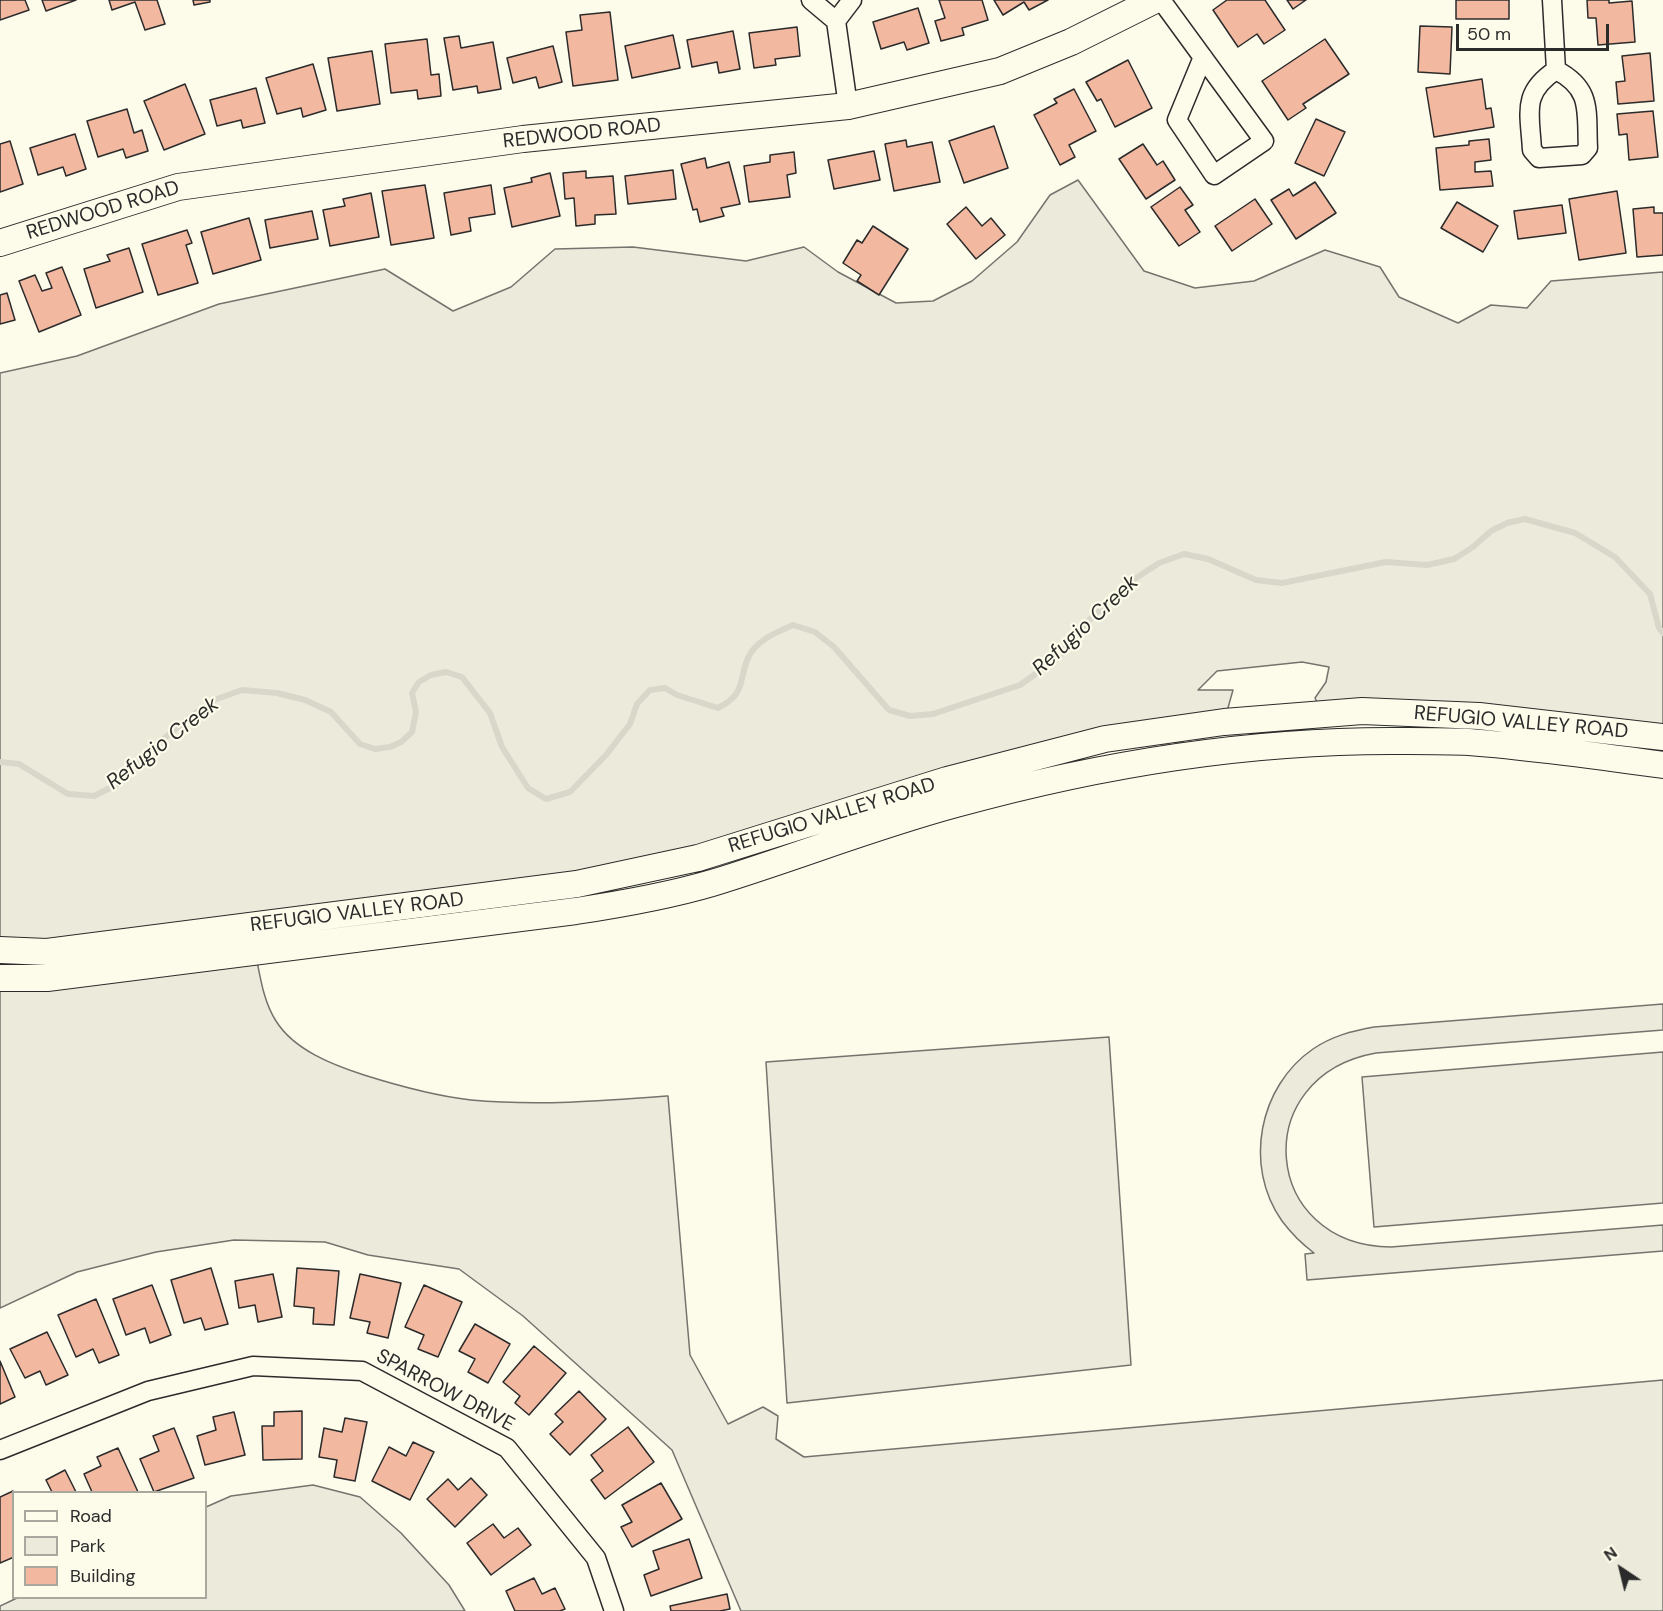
<!DOCTYPE html>
<style>
body{margin:0}
#map{position:relative;width:1663px;height:1611px;overflow:hidden;background:#fdfbea;font-family:"DM Sans",sans-serif}
canvas{display:block}
.legend{position:absolute;left:12px;top:1491px;width:195px;height:108px;box-sizing:border-box;background:#fdfbea;border:2px solid #a9a89e;margin:0;padding:8px 10px;list-style:none;font-size:18px;color:#2b2b2b}
.legend li{display:flex;align-items:center;gap:12px;height:30px}
.legend b{width:30px;border:2px solid #a9a89e}
.north{position:absolute;left:1591px;top:1539px;width:60px;height:60px;-webkit-text-stroke:4px #fdfbea;paint-order:stroke;rotate:325deg;font-size:16px;font-weight:700;line-height:24px;text-align:center;color:#2b2b2b}
.north::after{content:'';display:block;margin:auto;width:21px;height:27px;background:#2b2b2b;clip-path:polygon(50% 0,100% 100%,50% 72%,0 100%)}
.scale{position:absolute;left:1456px;top:24px;width:153px;height:27px;box-sizing:border-box;border:3px solid #2b2b2b;border-top:0;padding-left:8px;font-size:18px;line-height:21px;white-space:nowrap;color:#2b2b2b;-webkit-text-stroke:4px #fdfbea;paint-order:stroke}
</style>
<div id="map">
<canvas width="1663" height="1611"></canvas>
<ul class="legend">
<li><b style="height:8px;background:#fdfbea"></b>Road</li>
<li><b style="height:16px;background:#ecebdb"></b>Park</li>
<li><b style="height:16px;background:#f2b8a0"></b>Building</li>
</ul>
<div class="north">N</div>
<div class="scale">50 m</div>
</div>
<script>
const ctx = document.querySelector('canvas').getContext('2d');
ctx.lineJoin = 'round';
function fillPath(path, color) {
  ctx.fillStyle = color;
  ctx.fill(path, 'evenodd');
}
function strokePath(path, color, width, dash) {
  ctx.strokeStyle = color;
  ctx.lineWidth = width;
  ctx.lineCap = dash ? 'butt' : 'round';
  ctx.setLineDash(dash || []);
  ctx.stroke(path);
}
function label(font, color, halo, rows, align = 'center') {
  ctx.font = font + ' "DM Sans",sans-serif';
  ctx.lineWidth = 4.5;
  ctx.setLineDash([]);
  ctx.textBaseline = 'middle';
  ctx.strokeStyle = halo;
  ctx.fillStyle = color;
  for (const [text, x, y, turn = 0] of rows) {
    ctx.save();
    ctx.translate(x, y);
    ctx.rotate((+turn || 0) * Math.PI / 180);
    ctx.textAlign = isNaN(turn) ? turn : align;
    if (halo) ctx.strokeText(text, 0, 0);
    ctx.fillText(text, 0, 0);
    ctx.restore();
  }
}
const green = new Path2D(`
 M 1078,180 L 1144,271 L 1195,288 L 1254,281 L 1325,250 L 1380,267 L 1399,297 L 1458,323 L 1491,305 L 1527,308 L 1551,281 L 1663,272 L 1663,737 L 1323,715 L 1315,698 L 1326,682 L 1329,667 L 1302,662 L 1217,671 L 1198,690 L 1233,690 L 1224,722 L 1105,739 L 698,858 L 0,950 L 0,373 L 77,356 L 219,304 L 385,269 L 453,311 L 511,287 L 555,249 L 633,247 L 746,261 L 804,247 L 838,272 L 896,303 L 933,301 L 972,281 L 1017,242 L 1050,195 Z
 M 255,951 C 260,975 263,1001 276,1021 C 294,1050 333,1065 364,1075 C 399,1086 435,1096 471,1100 C 537,1106 602,1101 668,1096 L 690,1355 L 728,1424 L 763,1407 L 778,1416 L 776,1439 L 804,1457 L 1663,1380 L 1663,1611 L 741,1611 L 672,1450 L 523,1316 L 459,1269 L 368,1255 L 325,1242 L 234,1240 L 156,1252 L 77,1272 L 0,1308 L 0,978 Z
 M 1663,1004 L 1663,1030 L 1376,1053 C 1247,1076 1261,1246 1391,1247 L 1663,1225 L 1663,1251 L 1307,1280 L 1305,1254 L 1314,1253 C 1302,1244 1291,1233 1282,1221 C 1243,1166 1259,1086 1313,1049 C 1332,1036 1352,1031 1374,1027 Z
 M 1109,1037 L 1131,1365 L 787,1403 L 766,1062 Z
 M 1663,1052 L 1663,1203 L 1374,1227 L 1362,1077 Z
 M 313,1485 L 360,1497 L 401,1533 L 449,1585 L 465,1611 L 0,1611 L 0,1606 L 17,1598 L 206,1598 L 206,1507 L 231,1496 Z`);
fillPath(green, '#ecebdb');
strokePath(green, '#74746e', 1.5);
strokePath(new Path2D(`
 M 0,762 L 19,764 L 68,794 L 94,796 L 120,783 L 149,751 L 190,717 L 214,700 L 242,690 L 277,693 L 305,700 L 331,712 L 360,744 L 375,749 L 390,747 L 401,742 L 412,732 L 416,712 L 412,693 L 419,682 L 431,675 L 446,672 L 462,677 L 490,713 L 502,747 L 528,788 L 546,799 L 570,792 L 606,755 L 630,724 L 637,704 L 650,690 L 665,688 L 677,695 L 718,708 C 746,694 738,682 748,658 C 756,640 777,632 793,625 L 815,632 L 834,647 L 889,710 L 910,716 L 933,714 L 1020,685 L 1057,659 L 1087,622 L 1136,578 L 1159,563 L 1184,554 L 1208,559 L 1256,580 L 1282,583 L 1386,562 L 1427,565 L 1454,559 L 1473,547 L 1491,531 L 1507,523 L 1525,519 L 1575,533 L 1615,557 L 1650,594 L 1659,628 L 1663,633`), '#d8d7c9', 6);
const building = new Path2D(`
 M 0,0 L 25,0 L 29,10 L 0,20 Z
 M 42,0 L 76,0 L 46,11 Z
 M 109,0 L 157,0 L 165,24 L 145,30 L 135,2 L 112,10 Z
 M 193,0 L 210,0 L 210,2 L 194,5 Z
 M 939,0 L 982,0 L 988,20 L 962,28 L 964,35 L 941,41 L 935,21 L 945,18 Z
 M 994,0 L 1048,0 L 1029,10 L 1024,2 L 1003,15 Z
 M 1227,0 L 1265,0 L 1285,30 L 1264,44 L 1257,34 L 1238,47 L 1213,10 Z
 M 1287,0 L 1306,0 L 1293,9 Z
 M 1456,0 L 1509,0 L 1509,19 L 1456,19 Z
 M 1587,0 L 1609,0 L 1609,3 L 1632,1 L 1635,42 L 1598,45 L 1596,18 L 1588,18 Z
 M 918,8 L 929,43 L 907,50 L 904,42 L 881,49 L 873,22 Z
 M 610,12 L 618,80 L 573,86 L 566,32 L 582,30 L 580,15 Z
 M 1420,26 L 1452,27 L 1450,74 L 1418,72 Z
 M 797,27 L 800,56 L 775,59 L 776,65 L 754,68 L 749,33 Z
 M 733,31 L 740,69 L 719,73 L 717,62 L 692,67 L 687,40 Z
 M 673,35 L 680,68 L 632,78 L 625,46 Z
 M 459,36 L 461,48 L 493,42 L 501,89 L 478,93 L 477,86 L 453,90 L 444,38 Z
 M 427,39 L 431,75 L 439,74 L 441,96 L 418,99 L 417,90 L 391,93 L 385,44 Z
 M 1325,39 L 1349,74 L 1303,104 L 1306,108 L 1288,120 L 1262,81 Z
 M 553,46 L 562,82 L 539,88 L 536,77 L 513,83 L 507,58 Z
 M 372,51 L 380,104 L 337,111 L 328,58 Z
 M 1650,53 L 1654,101 L 1618,104 L 1616,82 L 1625,81 L 1622,56 Z
 M 1128,60 L 1152,108 L 1115,127 L 1101,99 L 1097,101 L 1086,82 Z
 M 313,64 L 326,110 L 303,117 L 301,108 L 277,114 L 266,78 Z
 M 1482,79 L 1486,109 L 1491,108 L 1494,127 L 1434,137 L 1426,88 Z
 M 185,84 L 205,134 L 164,150 L 144,101 Z
 M 256,88 L 265,123 L 243,128 L 241,120 L 217,126 L 210,100 Z
 M 1074,89 L 1096,131 L 1069,145 L 1075,157 L 1060,165 L 1034,115 L 1057,103 L 1054,99 Z
 M 127,109 L 134,133 L 142,130 L 148,151 L 126,158 L 123,149 L 98,157 L 87,121 Z
 M 1653,111 L 1658,157 L 1629,160 L 1627,134 L 1619,135 L 1617,114 Z
 M 1316,119 L 1345,132 L 1324,176 L 1295,163 Z
 M 994,126 L 1008,168 L 964,183 L 949,141 Z
 M 75,134 L 86,169 L 66,176 L 63,167 L 38,175 L 30,148 Z
 M 1489,139 L 1491,160 L 1475,162 L 1475,172 L 1491,171 L 1493,186 L 1440,190 L 1436,148 L 1469,145 L 1469,141 Z
 M 906,140 L 907,147 L 932,142 L 940,182 L 894,191 L 885,144 Z
 M 10,141 L 23,184 L 0,192 L 0,144 Z
 M 1143,144 L 1157,165 L 1163,161 L 1175,180 L 1146,199 L 1119,159 Z
 M 874,151 L 880,180 L 834,189 L 828,160 Z
 M 794,152 L 796,173 L 787,175 L 790,197 L 749,202 L 744,166 L 770,162 L 770,155 Z
 M 705,158 L 707,168 L 729,162 L 740,204 L 721,208 L 724,216 L 700,222 L 697,209 L 693,210 L 681,164 Z
 M 673,170 L 676,199 L 628,204 L 625,176 Z
 M 586,171 L 586,178 L 613,176 L 616,214 L 595,215 L 595,224 L 576,226 L 574,198 L 565,199 L 563,173 Z
 M 550,173 L 560,216 L 512,227 L 504,188 L 532,182 L 531,178 Z
 M 1315,182 L 1336,213 L 1296,239 L 1271,200 L 1289,189 L 1293,196 Z
 M 425,185 L 434,238 L 391,245 L 382,191 Z
 M 491,185 L 495,214 L 469,218 L 471,231 L 451,235 L 444,193 Z
 M 1180,187 L 1193,205 L 1185,210 L 1200,232 L 1179,246 L 1151,207 Z
 M 1617,191 L 1626,253 L 1579,260 L 1569,199 Z
 M 371,193 L 379,237 L 330,246 L 323,210 L 345,206 L 343,199 Z
 M 1255,199 L 1272,224 L 1232,251 L 1215,226 Z
 M 1457,202 L 1498,226 L 1483,252 L 1441,228 Z
 M 1562,205 L 1566,233 L 1518,239 L 1514,211 Z
 M 966,207 L 982,226 L 991,218 L 1005,235 L 976,259 L 947,224 Z
 M 1654,207 L 1654,213 L 1663,213 L 1663,255 L 1637,257 L 1633,209 Z
 M 312,211 L 318,239 L 270,248 L 265,220 Z
 M 249,218 L 261,260 L 213,274 L 201,232 Z
 M 873,226 L 908,249 L 879,295 L 857,281 L 861,275 L 843,263 L 857,240 L 862,243 Z
 M 187,230 L 192,243 L 186,245 L 198,283 L 158,295 L 142,244 Z
 M 129,248 L 143,292 L 96,308 L 84,269 L 110,261 L 107,255 Z
 M 62,267 L 81,315 L 39,332 L 19,281 L 35,275 L 42,291 L 52,288 L 46,273 Z
 M 7,293 L 15,320 L 0,324 L 0,295 Z
 M 211,1268 L 228,1324 L 205,1330 L 201,1318 L 184,1323 L 171,1280 Z
 M 297,1268 L 339,1271 L 334,1325 L 313,1324 L 314,1308 L 294,1306 Z
 M 273,1274 L 282,1317 L 258,1322 L 255,1305 L 239,1308 L 235,1281 Z
 M 360,1274 L 401,1283 L 388,1338 L 367,1333 L 370,1322 L 350,1318 Z
 M 152,1285 L 171,1335 L 150,1343 L 145,1328 L 126,1335 L 113,1299 Z
 M 424,1285 L 462,1302 L 438,1357 L 418,1349 L 424,1335 L 405,1327 Z
 M 96,1299 L 119,1355 L 99,1363 L 93,1349 L 76,1357 L 58,1315 Z
 M 475,1324 L 510,1344 L 488,1383 L 468,1372 L 475,1359 L 459,1351 Z
 M 47,1332 L 68,1375 L 46,1385 L 40,1371 L 25,1378 L 10,1349 Z
 M 534,1346 L 566,1373 L 529,1415 L 515,1403 L 520,1396 L 503,1382 Z
 M 0,1361 L 15,1397 L 0,1404 Z
 M 579,1391 L 606,1419 L 570,1455 L 550,1434 L 563,1422 L 555,1414 Z
 M 302,1411 L 302,1459 L 263,1460 L 262,1426 L 274,1426 L 274,1412 Z
 M 234,1412 L 245,1455 L 205,1465 L 197,1436 L 216,1430 L 213,1417 Z
 M 345,1418 L 367,1422 L 355,1481 L 334,1477 L 337,1460 L 319,1457 L 324,1428 L 342,1432 Z
 M 628,1427 L 654,1462 L 605,1499 L 591,1480 L 603,1471 L 591,1455 Z
 M 174,1428 L 194,1478 L 154,1492 L 140,1459 L 159,1451 L 153,1436 Z
 M 413,1442 L 434,1452 L 410,1500 L 372,1481 L 389,1447 L 406,1456 Z
 M 118,1448 L 138,1492 L 92,1492 L 84,1474 L 101,1466 L 97,1457 Z
 M 65,1470 L 76,1492 L 52,1492 L 46,1480 Z
 M 471,1478 L 487,1495 L 455,1527 L 427,1499 L 448,1479 L 458,1490 Z
 M 661,1483 L 682,1519 L 632,1547 L 621,1527 L 632,1522 L 622,1505 Z
 M 13,1491 L 14,1557 L 0,1563 L 0,1497 Z
 M 493,1524 L 504,1538 L 518,1528 L 531,1545 L 491,1575 L 467,1543 Z
 M 689,1539 L 702,1578 L 651,1596 L 644,1575 L 659,1569 L 653,1551 Z
 M 534,1578 L 542,1594 L 555,1588 L 565,1609 L 560,1611 L 515,1611 L 506,1591 Z
 M 727,1594 L 730,1609 L 720,1611 L 671,1611 L 670,1606 Z`);
fillPath(building, '#f2b8a0');
strokePath(building, '#2b2b2b', 1.5);
const street = new Path2D(`
 M 811,0 L 836,21 L 848,106
 M 1161,0 L 1264,141 L 1214,175 L 1177,120 L 1203,57
 M 1552,0 L 1556,70
 M 836,21 L 852,0
 M 1556,70 C 1593,89 1586,112 1588,148 L 1582,155 L 1539,158 L 1532,150 C 1530,113 1521,93 1556,70 Z
 M 0,1450 L 148,1391 L 253,1366 L 362,1371 L 507,1448 L 596,1558 L 614,1611`);
const secondary = new Path2D(`
 M 0,243 L 178,187 L 523,139 L 848,106 L 1000,71 L 1071,42 L 1155,0
 M 0,950 L 47,952 L 577,884 L 698,858 L 947,780 L 1105,739 L 1224,722 L 1362,711 L 1479,716 L 1663,737
 M 0,978 L 47,978 L 576,911 C 622,904 668,896 712,883 C 794,858 874,826 956,804 C 1104,763 1254,739 1408,741 C 1428,741 1449,741 1469,742 C 1534,747 1599,756 1663,765`);
strokePath(street, '#2b2b2b', 21);
strokePath(secondary, '#2b2b2b', 28);
strokePath(street, '#fdfbea', 18);
strokePath(secondary, '#fdfbea', 26);
label('20px', '#2b2b2b', '#fdfbea', [
 ["REDWOOD ROAD",582,134,-6],
 ["REDWOOD ROAD",103,211,-17],
 ["REFUGIO VALLEY ROAD",1521,723,5],
 ["REFUGIO VALLEY ROAD",832,816,-17],
 ["REFUGIO VALLEY ROAD",357,913,-7],
 ["SPARROW DRIVE",445,1391,28]
]);
label('italic 21px', '#2b2b2b', '#fdfbea', [
 ["Refugio Creek",1086,626,-43],
 ["Refugio Creek",163,744,-38]
]);
</script>
